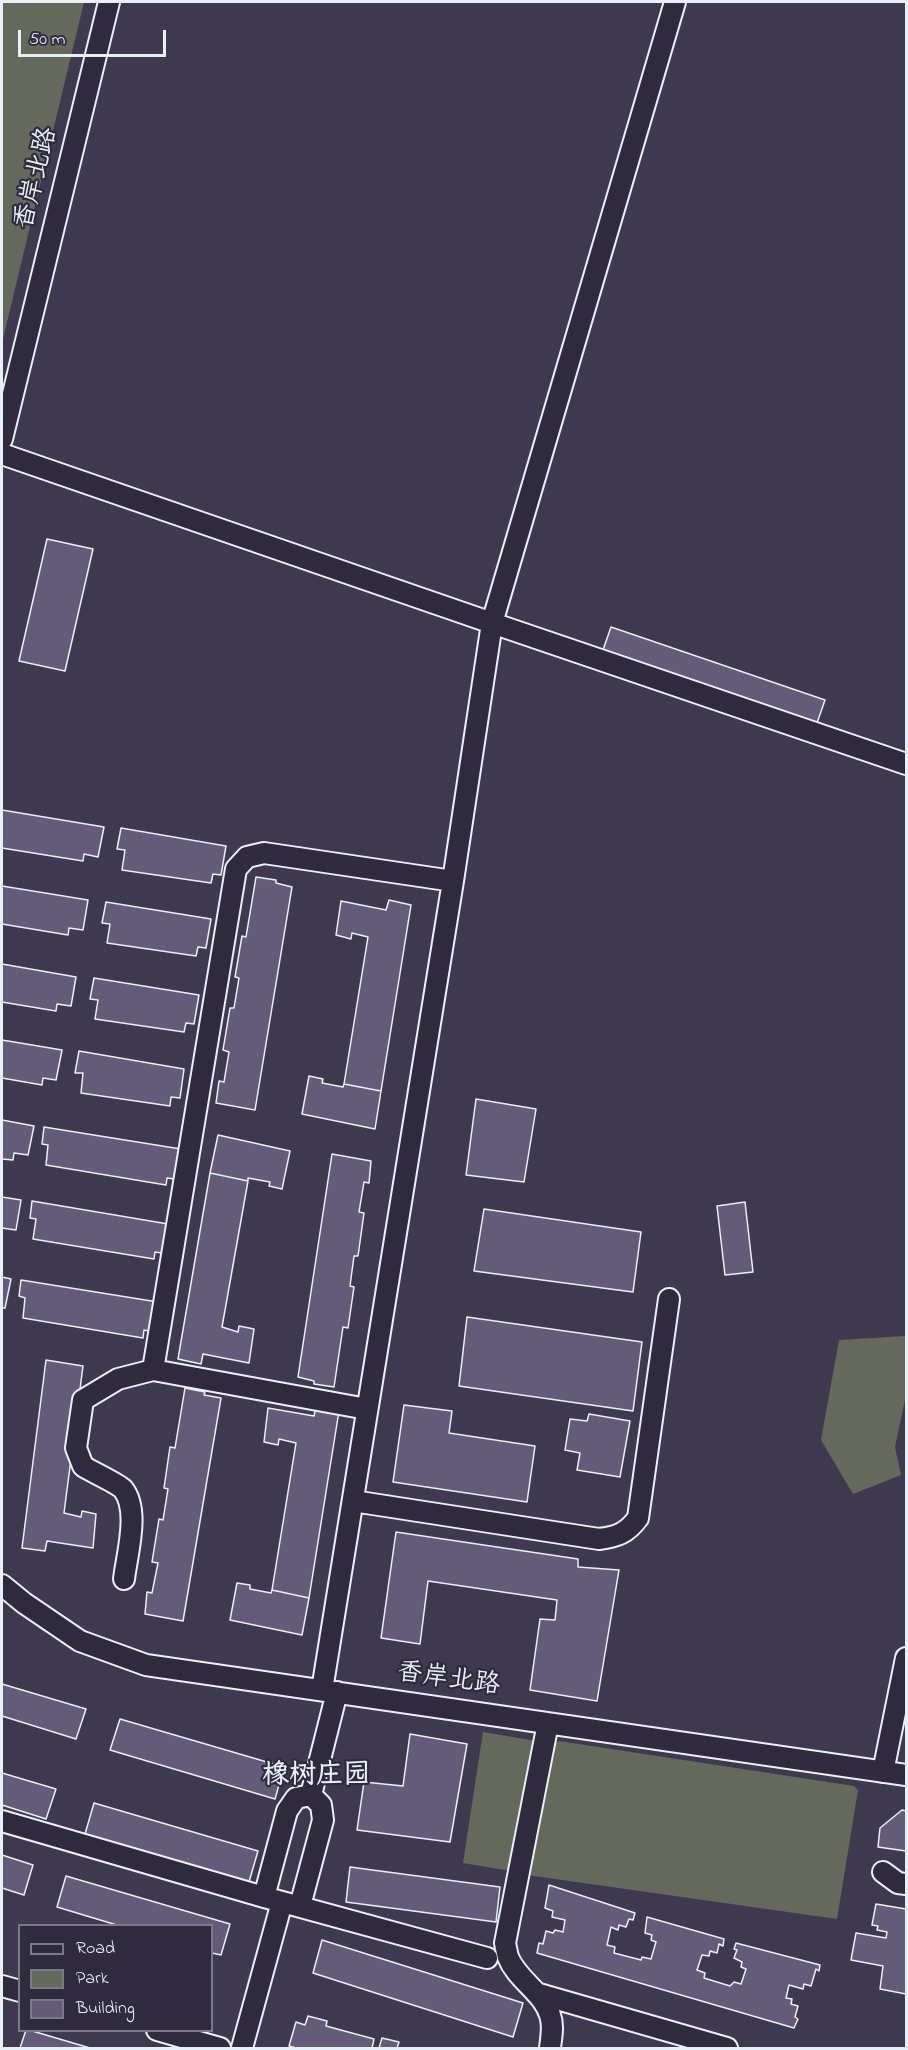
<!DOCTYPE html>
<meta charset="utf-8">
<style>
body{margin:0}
#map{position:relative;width:908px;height:2050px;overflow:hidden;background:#3f394f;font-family:"Indie Flower",sans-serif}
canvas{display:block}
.frame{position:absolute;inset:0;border:3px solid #e8f1f8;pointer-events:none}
.legend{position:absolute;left:18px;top:1924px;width:195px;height:108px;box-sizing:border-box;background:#2f2a3d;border:2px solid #797a88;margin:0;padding:8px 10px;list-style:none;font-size:18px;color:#e8f1f8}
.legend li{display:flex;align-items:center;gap:12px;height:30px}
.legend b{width:30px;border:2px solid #797a88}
.scale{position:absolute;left:18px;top:30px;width:148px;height:27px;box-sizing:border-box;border:3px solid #e8f1f8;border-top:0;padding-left:8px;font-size:18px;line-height:21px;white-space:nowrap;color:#e8f1f8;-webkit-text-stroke:4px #2f2a3d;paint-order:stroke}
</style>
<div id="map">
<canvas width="908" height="2050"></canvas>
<div class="frame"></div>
<ul class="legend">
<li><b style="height:8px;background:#2f2a3d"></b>Road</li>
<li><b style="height:16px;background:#65695c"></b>Park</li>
<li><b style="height:16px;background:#635b78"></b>Building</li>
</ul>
<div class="scale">50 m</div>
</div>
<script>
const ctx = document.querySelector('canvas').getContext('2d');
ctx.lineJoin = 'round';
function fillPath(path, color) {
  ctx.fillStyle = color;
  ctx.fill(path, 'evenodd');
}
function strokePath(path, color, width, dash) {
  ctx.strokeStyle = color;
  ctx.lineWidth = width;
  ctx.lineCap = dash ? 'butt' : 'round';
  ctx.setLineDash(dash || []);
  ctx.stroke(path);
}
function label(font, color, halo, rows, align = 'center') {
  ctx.font = font + ' "Indie Flower","LXGW WenKai TC",sans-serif';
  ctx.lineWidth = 4.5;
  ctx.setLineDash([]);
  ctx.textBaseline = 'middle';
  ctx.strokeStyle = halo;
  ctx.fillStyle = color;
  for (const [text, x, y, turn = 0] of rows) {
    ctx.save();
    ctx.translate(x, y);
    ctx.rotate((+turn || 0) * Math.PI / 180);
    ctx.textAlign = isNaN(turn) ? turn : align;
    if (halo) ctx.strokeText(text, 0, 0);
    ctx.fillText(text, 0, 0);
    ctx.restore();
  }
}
fillPath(new Path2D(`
 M 2,2 L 84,2 L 2,343 Z
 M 906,1336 L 906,1395 L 895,1447 L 901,1475 L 853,1494 L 821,1440 L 839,1340 Z
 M 483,1732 L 536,1741 L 511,1871 L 463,1863 Z
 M 559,1741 L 854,1786 L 858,1790 L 837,1919 L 527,1875 L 553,1744 Z`), '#65695c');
const building = new Path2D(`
 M 47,539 L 93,549 L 65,671 L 19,661 Z
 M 611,627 L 825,700 L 817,723 L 603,650 Z
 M 2,810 L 104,827 L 98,857 L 84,854 L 83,861 L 2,848 Z
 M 121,828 L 226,846 L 221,875 L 213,874 L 211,883 L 122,870 L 125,850 L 117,849 Z
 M 256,877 L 276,880 L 276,883 L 292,887 L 255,1110 L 216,1103 L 219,1081 L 224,1082 L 229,1052 L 223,1050 L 230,1008 L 234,1008 L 239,978 L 235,977 L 242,936 L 246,937 Z
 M 2,886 L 88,900 L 83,930 L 69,928 L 68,935 L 2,924 Z
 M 389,900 L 411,905 L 381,1091 L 344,1084 L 368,937 L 352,933 L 351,939 L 336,935 L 341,901 L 386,910 Z
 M 106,902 L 211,919 L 206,948 L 198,947 L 196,956 L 107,943 L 110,924 L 102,923 Z
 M 2,964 L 76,977 L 71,1006 L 57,1004 L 56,1011 L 2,1002 Z
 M 94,978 L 199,995 L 194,1024 L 186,1023 L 184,1032 L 95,1019 L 98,1000 L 90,999 Z
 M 2,1040 L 62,1050 L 56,1080 L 43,1078 L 42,1085 L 2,1078 Z
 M 79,1051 L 184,1069 L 180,1098 L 171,1097 L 170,1106 L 81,1093 L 83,1073 L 75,1073 Z
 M 309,1076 L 323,1079 L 322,1083 L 343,1087 L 344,1084 L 381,1091 L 375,1129 L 302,1114 Z
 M 476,1099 L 536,1109 L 524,1182 L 466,1175 Z
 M 2,1120 L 34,1126 L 28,1155 L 14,1153 L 13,1160 L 2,1159 Z
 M 44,1127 L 187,1150 L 181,1180 L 167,1178 L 166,1185 L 46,1165 L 48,1145 L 42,1144 Z
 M 218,1135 L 290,1151 L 282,1189 L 269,1186 L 270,1182 L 248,1178 L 248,1181 L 210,1173 Z
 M 332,1154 L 371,1161 L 369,1183 L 364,1182 L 359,1212 L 364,1213 L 358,1256 L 354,1256 L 350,1286 L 354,1287 L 348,1328 L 343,1327 L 334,1387 L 314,1384 L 314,1381 L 298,1377 Z
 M 210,1173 L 248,1181 L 222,1327 L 238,1332 L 239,1326 L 254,1329 L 249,1363 L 203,1354 L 201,1364 L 178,1359 Z
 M 2,1197 L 21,1200 L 16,1230 L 2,1228 L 2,1230 Z
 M 32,1201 L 174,1225 L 168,1254 L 155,1252 L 154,1259 L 33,1239 L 36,1219 L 30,1218 Z
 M 745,1202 L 753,1272 L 725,1275 L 717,1206 Z
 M 484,1209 L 641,1232 L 633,1292 L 474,1271 Z
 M 2,1277 L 11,1279 L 5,1308 L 2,1308 Z
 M 21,1280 L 164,1303 L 158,1333 L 144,1330 L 143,1338 L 23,1318 L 25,1298 L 19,1296 Z
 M 467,1317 L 642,1342 L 633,1411 L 459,1386 Z
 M 46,1360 L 83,1366 L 64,1513 L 81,1517 L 82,1511 L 96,1514 L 93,1548 L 47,1541 L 45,1551 L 22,1548 Z
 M 185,1388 L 205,1392 L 204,1395 L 221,1398 L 183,1621 L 145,1614 L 147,1592 L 152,1593 L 158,1563 L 152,1562 L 159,1519 L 163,1520 L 168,1489 L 164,1488 L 170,1447 L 175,1448 Z
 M 404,1405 L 452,1411 L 449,1433 L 535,1446 L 527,1502 L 393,1482 Z
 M 316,1406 L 339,1411 L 309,1598 L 272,1590 L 296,1443 L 279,1439 L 278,1445 L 264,1442 L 268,1408 L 314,1416 Z
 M 589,1414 L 630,1421 L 620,1477 L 577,1470 L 580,1453 L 565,1450 L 570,1419 L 587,1421 Z
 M 396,1532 L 578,1559 L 578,1567 L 619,1570 L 597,1701 L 530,1690 L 540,1619 L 555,1620 L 557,1600 L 428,1581 L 420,1644 L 381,1638 Z
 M 237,1583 L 250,1585 L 250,1589 L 271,1593 L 272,1590 L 309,1598 L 302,1635 L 230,1620 Z
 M 2,1684 L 86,1709 L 76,1739 L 2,1716 Z
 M 120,1719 L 284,1767 L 275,1799 L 110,1750 Z
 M 410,1734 L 467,1744 L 450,1842 L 357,1830 L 364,1782 L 403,1786 Z
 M 2,1773 L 56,1789 L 46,1819 L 2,1805 Z
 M 94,1803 L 258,1851 L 249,1882 L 85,1834 Z
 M 902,1810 L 906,1811 L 906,1851 L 878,1847 L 880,1828 Z
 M 2,1855 L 33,1865 L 24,1895 L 2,1888 Z
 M 350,1867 L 500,1887 L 496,1922 L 346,1902 Z
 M 66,1876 L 230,1924 L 221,1955 L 212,1953 L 212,1926 L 120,1926 L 57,1907 Z
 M 549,1885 L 635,1913 L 633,1920 L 629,1919 L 626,1927 L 619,1925 L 618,1930 L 611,1927 L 607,1945 L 615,1947 L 614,1953 L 641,1960 L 642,1957 L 651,1959 L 656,1942 L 651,1940 L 652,1935 L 645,1933 L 647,1917 L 724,1939 L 723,1946 L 719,1944 L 717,1953 L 710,1951 L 709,1956 L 702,1955 L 697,1970 L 705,1973 L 704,1978 L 730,1986 L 734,1982 L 741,1984 L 746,1969 L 741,1967 L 742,1962 L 734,1958 L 737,1950 L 734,1949 L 736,1943 L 820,1965 L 819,1971 L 816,1969 L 811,1986 L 804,1984 L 803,1989 L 789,1985 L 786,1998 L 792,1999 L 791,2004 L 798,2006 L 795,2017 L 798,2019 L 794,2028 L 537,1953 L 539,1943 L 543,1944 L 546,1931 L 553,1933 L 555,1930 L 563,1932 L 565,1920 L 552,1917 L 553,1911 L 545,1908 Z
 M 876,1904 L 906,1909 L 906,1994 L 880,1989 L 883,1966 L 851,1960 L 856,1933 L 886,1938 L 887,1932 L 877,1930 L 878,1926 L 872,1925 Z
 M 322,1940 L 523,2003 L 513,2037 L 313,1973 Z
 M 308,2016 L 327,2021 L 326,2026 L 374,2039 L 372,2048 L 296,2048 L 289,2046 L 296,2022 L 305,2025 Z
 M 26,2030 L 29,2030 L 90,2048 L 20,2048 Z
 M 382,2038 L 399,2042 L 397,2048 L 379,2048 Z`);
fillPath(building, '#635b78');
strokePath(building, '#e8f1f8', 1.5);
const minor = new Path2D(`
 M 2,439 L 109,2
 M 2,454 L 492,623 L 906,764
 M 153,1370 L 236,869 L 247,857 L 264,853 L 453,881
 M 353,1501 L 599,1539 C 617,1537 627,1533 638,1518 L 669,1299
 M 124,1579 C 127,1554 140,1510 123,1489 C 117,1483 92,1472 83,1466 L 76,1448 L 83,1400 L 118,1379 L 153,1370 L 367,1409
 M 2,1585 L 24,1603 L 80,1641 L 146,1665 L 906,1775
 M 322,1690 L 453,881 L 492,623 L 675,2
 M 548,1723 L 505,1943 C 506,1948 507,1953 508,1957 C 517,1980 543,1992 550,2015 C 554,2026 551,2038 550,2048
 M 883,1772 L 906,1658
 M 311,1795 L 337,1692
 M 2,1821 L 264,1897 L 487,1958
 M 883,1872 L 898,1883 L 906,1884
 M 264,1897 L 287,1811 L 296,1798 L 311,1795
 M 300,1906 L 323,1820 L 321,1805 L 311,1795
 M 2,1986 L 20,1991
 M 536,1993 L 727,2048
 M 157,2030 L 220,2048
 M 242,2048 L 282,1902`);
strokePath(minor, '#e8f1f8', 24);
strokePath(minor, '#2f2a3d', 20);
label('26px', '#e8f1f8', '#2f2a3d', [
 ["香岸北路",38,179,-76],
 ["香岸北路",448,1681,8]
]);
label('bold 27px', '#e8f1f8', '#2f2a3d', [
 ["橡树庄园",316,1778]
]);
</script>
